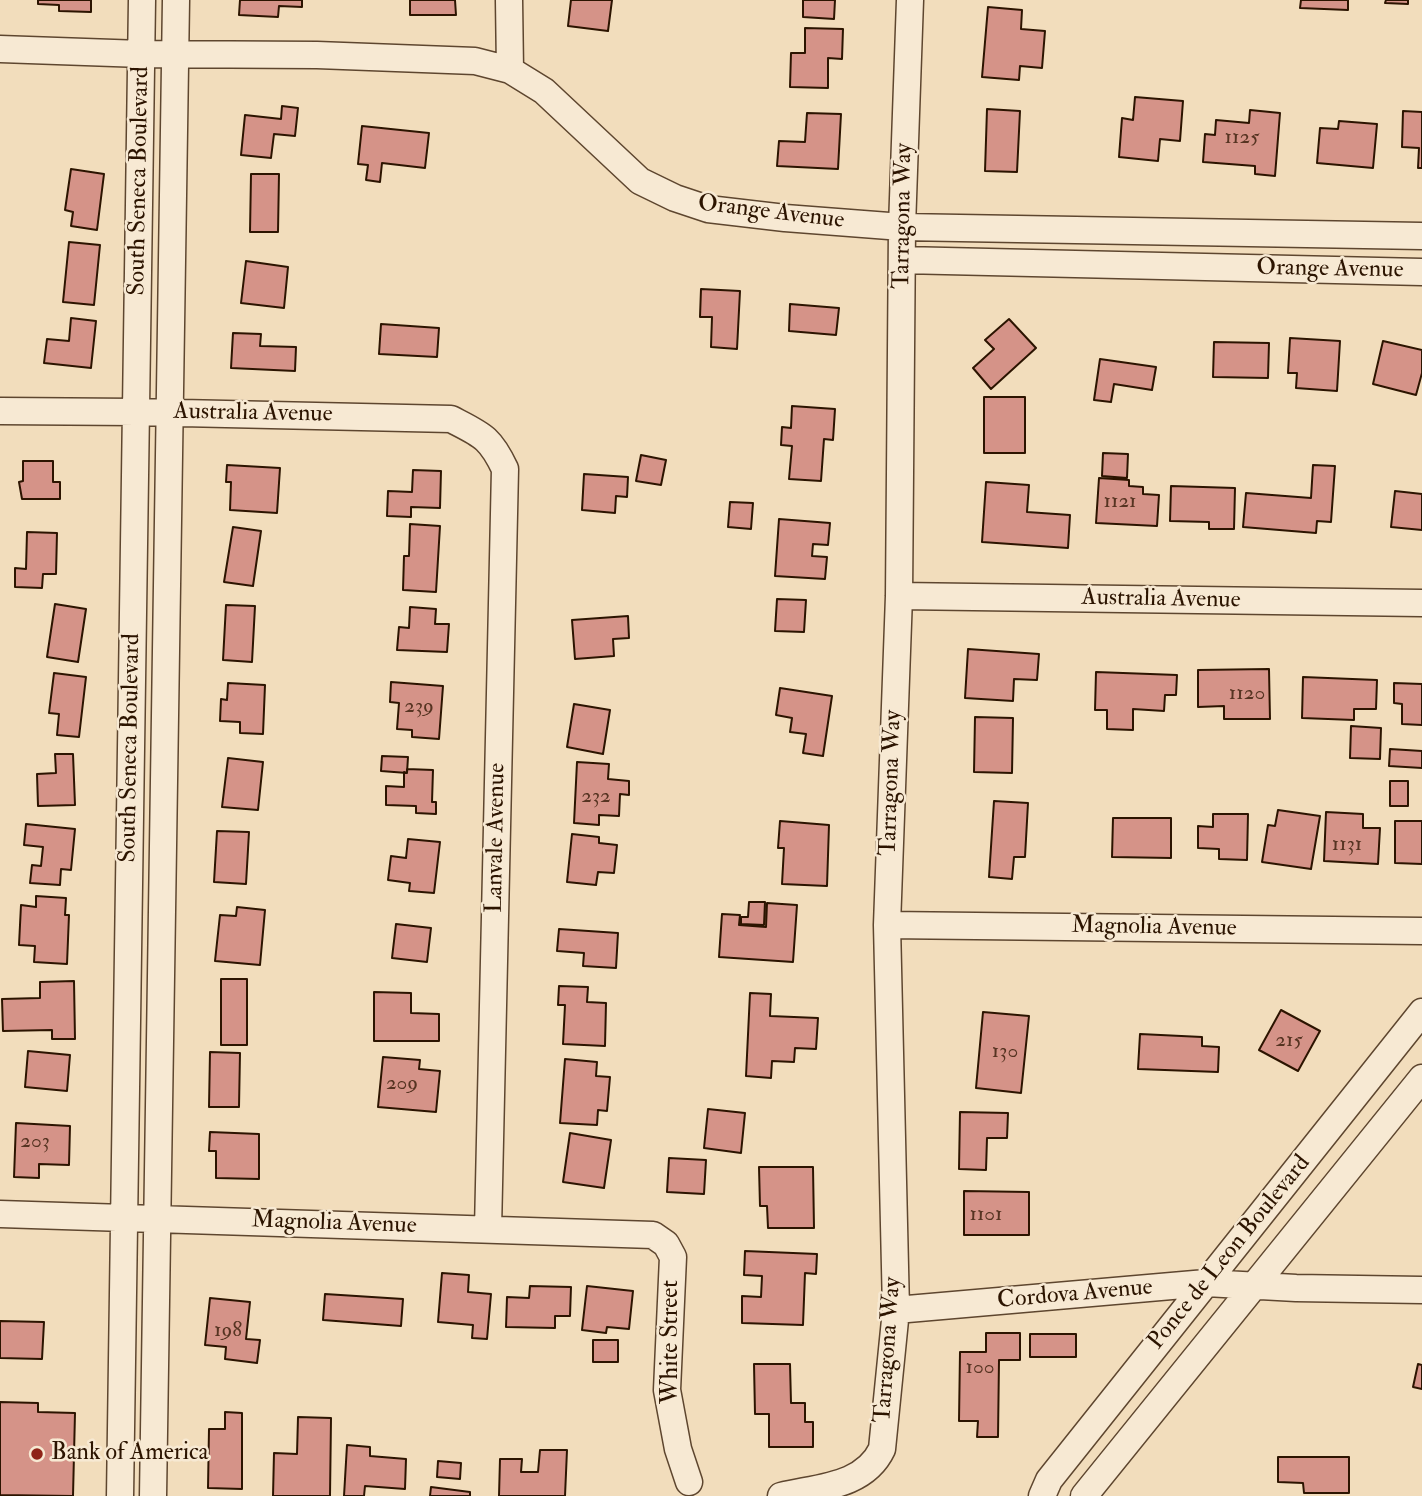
<!DOCTYPE html>
<style>
body{margin:0}
canvas{display:block;background:#f2ddbc}
</style>
<canvas width="1422" height="1496"></canvas>
<script>
const ctx = document.querySelector('canvas').getContext('2d');
ctx.lineJoin = 'round';
function fillPath(path, color) {
  ctx.fillStyle = color;
  ctx.fill(path, 'evenodd');
}
function strokePath(path, color, width, dash) {
  ctx.strokeStyle = color;
  ctx.lineWidth = width;
  ctx.lineCap = dash ? 'butt' : 'round';
  ctx.setLineDash(dash || []);
  ctx.stroke(path);
}
function label(font, color, halo, rows, align = 'center') {
  ctx.font = font + ' "IM FELL Double Pica",serif';
  ctx.lineWidth = 5;
  ctx.setLineDash([]);
  ctx.textBaseline = 'middle';
  ctx.strokeStyle = halo;
  ctx.fillStyle = color;
  for (const [text, x, y, turn = 0] of rows) {
    ctx.save();
    ctx.translate(x, y);
    ctx.rotate((+turn || 0) * Math.PI / 180);
    ctx.textAlign = isNaN(turn) ? turn : align;
    if (halo) ctx.strokeText(text, 0, 0);
    ctx.fillText(text, 0, 0);
    ctx.restore();
  }
}
const building = new Path2D(`
 M 38,0 L 91,0 L 91,12 L 59,11 L 59,5 L 38,4 Z
 M 240,0 L 302,0 L 302,7 L 279,6 L 278,17 L 239,15 Z
 M 410,0 L 455,0 L 456,15 L 410,15 Z
 M 571,0 L 612,0 L 608,31 L 568,26 Z
 M 803,0 L 835,0 L 834,19 L 803,17 Z
 M 1301,0 L 1348,0 L 1348,10 L 1300,8 Z
 M 1386,0 L 1408,0 L 1408,4 L 1385,3 Z
 M 988,7 L 1022,10 L 1021,29 L 1045,31 L 1042,68 L 1020,66 L 1019,80 L 982,77 Z
 M 805,28 L 843,29 L 842,59 L 828,58 L 828,88 L 790,87 L 791,53 L 805,53 Z
 M 1135,97 L 1183,101 L 1180,141 L 1160,139 L 1158,161 L 1119,157 L 1122,118 L 1133,120 Z
 M 282,106 L 298,108 L 295,136 L 274,134 L 271,158 L 241,155 L 245,115 L 281,119 Z
 M 987,109 L 1020,111 L 1017,172 L 985,171 Z
 M 1250,110 L 1280,113 L 1275,176 L 1255,174 L 1255,166 L 1203,162 L 1205,134 L 1215,135 L 1216,120 L 1249,123 Z
 M 1403,111 L 1422,112 L 1422,168 L 1418,168 L 1419,148 L 1402,147 Z
 M 807,113 L 841,114 L 838,169 L 777,166 L 779,141 L 805,142 Z
 M 1339,121 L 1377,124 L 1373,168 L 1317,163 L 1320,128 L 1338,129 Z
 M 362,126 L 429,133 L 425,168 L 382,163 L 380,182 L 366,180 L 368,165 L 358,164 Z
 M 71,169 L 104,174 L 97,230 L 71,226 L 73,212 L 65,210 Z
 M 251,174 L 279,174 L 278,232 L 250,232 Z
 M 69,242 L 100,245 L 94,305 L 63,302 Z
 M 246,261 L 288,267 L 284,308 L 241,303 Z
 M 701,289 L 740,291 L 737,349 L 711,347 L 712,317 L 700,317 Z
 M 790,304 L 839,308 L 836,335 L 789,331 Z
 M 71,318 L 96,321 L 91,368 L 44,363 L 47,339 L 69,341 Z
 M 1009,319 L 1036,348 L 991,389 L 973,368 L 994,349 L 985,340 Z
 M 381,324 L 439,328 L 437,357 L 379,354 Z
 M 233,333 L 261,334 L 260,346 L 296,347 L 295,371 L 231,368 Z
 M 1290,338 L 1340,341 L 1337,391 L 1296,388 L 1297,373 L 1288,373 Z
 M 1383,341 L 1422,350 L 1422,373 L 1416,395 L 1373,384 Z
 M 1214,342 L 1269,343 L 1268,378 L 1213,377 Z
 M 1100,359 L 1156,367 L 1152,390 L 1114,384 L 1111,402 L 1094,400 Z
 M 984,397 L 1025,397 L 1025,453 L 984,453 Z
 M 792,406 L 835,409 L 833,440 L 824,439 L 821,481 L 789,479 L 792,446 L 781,445 L 782,427 L 791,428 Z
 M 1103,453 L 1128,454 L 1127,478 L 1102,476 Z
 M 641,455 L 666,460 L 661,485 L 636,481 Z
 M 23,461 L 53,461 L 53,482 L 60,482 L 60,499 L 22,499 L 19,482 L 23,481 Z
 M 227,465 L 280,468 L 277,513 L 230,510 L 231,482 L 226,482 Z
 M 1313,465 L 1335,466 L 1331,522 L 1317,521 L 1316,533 L 1243,527 L 1246,493 L 1311,498 Z
 M 413,470 L 441,471 L 440,508 L 411,507 L 411,517 L 387,516 L 388,491 L 412,492 Z
 M 584,474 L 628,477 L 627,497 L 616,496 L 615,513 L 582,510 Z
 M 1099,478 L 1129,480 L 1129,486 L 1143,487 L 1143,494 L 1159,495 L 1157,526 L 1096,523 Z
 M 986,482 L 1029,485 L 1027,512 L 1070,515 L 1068,548 L 982,542 Z
 M 1171,486 L 1235,488 L 1234,529 L 1209,529 L 1209,522 L 1170,521 Z
 M 1395,491 L 1422,494 L 1422,530 L 1391,527 Z
 M 730,502 L 753,503 L 751,529 L 728,527 Z
 M 779,519 L 830,523 L 828,545 L 813,544 L 812,556 L 827,557 L 825,579 L 775,576 Z
 M 410,524 L 440,526 L 436,592 L 403,590 L 404,556 L 409,556 Z
 M 233,527 L 261,531 L 253,586 L 224,582 Z
 M 27,532 L 57,533 L 56,574 L 43,574 L 42,588 L 15,587 L 15,568 L 26,569 Z
 M 777,599 L 806,600 L 804,632 L 775,631 Z
 M 55,604 L 86,609 L 78,662 L 47,657 Z
 M 226,605 L 255,606 L 252,662 L 223,660 Z
 M 410,607 L 436,609 L 435,624 L 449,624 L 447,652 L 397,650 L 399,627 L 409,628 Z
 M 628,616 L 629,638 L 613,639 L 614,656 L 575,659 L 572,620 Z
 M 968,649 L 1039,654 L 1037,680 L 1014,679 L 1013,701 L 965,698 Z
 M 1269,669 L 1270,719 L 1224,719 L 1224,706 L 1198,707 L 1198,670 Z
 M 1096,672 L 1177,675 L 1176,695 L 1165,695 L 1164,711 L 1133,709 L 1133,730 L 1107,729 L 1107,710 L 1095,710 Z
 M 54,673 L 86,677 L 79,737 L 57,735 L 59,714 L 49,713 Z
 M 1303,677 L 1377,680 L 1376,709 L 1354,709 L 1354,720 L 1302,718 Z
 M 391,682 L 443,686 L 439,739 L 412,737 L 412,730 L 397,729 L 399,703 L 390,702 Z
 M 228,683 L 265,685 L 263,734 L 240,733 L 240,722 L 220,721 L 221,699 L 227,700 Z
 M 1394,683 L 1422,684 L 1422,725 L 1402,724 L 1402,704 L 1394,703 Z
 M 780,688 L 832,696 L 823,756 L 803,753 L 806,734 L 790,732 L 792,718 L 776,715 Z
 M 574,704 L 610,710 L 603,754 L 567,747 Z
 M 975,717 L 1013,718 L 1012,773 L 974,772 Z
 M 1351,726 L 1381,728 L 1380,759 L 1350,758 Z
 M 1390,749 L 1422,751 L 1422,768 L 1389,766 Z
 M 55,754 L 73,754 L 75,805 L 38,806 L 37,774 L 56,773 Z
 M 382,756 L 408,757 L 407,773 L 381,771 Z
 M 228,758 L 263,762 L 258,810 L 222,807 Z
 M 577,762 L 609,764 L 608,779 L 629,781 L 629,795 L 620,794 L 619,816 L 599,815 L 599,825 L 574,823 Z
 M 407,769 L 433,770 L 432,802 L 436,802 L 436,814 L 416,813 L 416,806 L 386,805 L 386,786 L 404,787 L 404,772 L 407,773 Z
 M 1390,781 L 1408,781 L 1408,806 L 1390,806 Z
 M 994,801 L 1028,803 L 1025,857 L 1014,857 L 1012,879 L 989,877 Z
 M 1278,810 L 1320,816 L 1311,869 L 1262,862 L 1268,825 L 1275,826 Z
 M 1326,812 L 1363,814 L 1363,828 L 1380,828 L 1378,864 L 1324,861 Z
 M 1213,814 L 1248,814 L 1247,860 L 1219,859 L 1219,849 L 1198,848 L 1198,826 L 1213,827 Z
 M 1113,818 L 1171,818 L 1171,858 L 1112,857 Z
 M 780,821 L 829,825 L 827,886 L 782,884 L 784,848 L 778,848 Z
 M 1395,821 L 1422,821 L 1422,864 L 1395,863 Z
 M 26,824 L 75,829 L 71,870 L 61,869 L 60,885 L 30,883 L 32,865 L 41,866 L 43,847 L 24,845 Z
 M 217,831 L 249,832 L 246,884 L 214,882 Z
 M 572,834 L 599,837 L 599,843 L 617,845 L 614,873 L 598,872 L 596,885 L 567,882 Z
 M 408,839 L 440,842 L 434,893 L 409,891 L 410,883 L 388,880 L 391,856 L 406,858 Z
 M 36,896 L 66,898 L 65,915 L 69,915 L 67,964 L 34,962 L 35,946 L 19,945 L 21,905 L 36,907 Z
 M 749,902 L 765,902 L 764,925 L 741,924 L 741,917 L 748,917 Z
 M 767,903 L 797,905 L 793,962 L 719,957 L 722,914 L 740,915 L 739,925 L 766,927 Z
 M 237,907 L 265,910 L 260,965 L 215,961 L 220,915 L 236,916 Z
 M 396,924 L 431,928 L 427,962 L 392,958 Z
 M 559,929 L 618,933 L 616,968 L 583,966 L 584,953 L 557,951 Z
 M 221,979 L 247,979 L 247,1045 L 221,1045 Z
 M 74,981 L 75,1039 L 52,1039 L 52,1030 L 3,1031 L 2,999 L 40,998 L 40,982 Z
 M 559,986 L 588,987 L 587,1002 L 606,1003 L 605,1046 L 563,1044 L 565,1005 L 558,1005 Z
 M 374,992 L 411,993 L 411,1013 L 439,1014 L 439,1041 L 374,1041 Z
 M 750,993 L 771,994 L 770,1016 L 818,1018 L 816,1049 L 795,1048 L 794,1062 L 772,1061 L 771,1078 L 746,1076 Z
 M 1281,1010 L 1320,1031 L 1298,1071 L 1259,1050 Z
 M 983,1012 L 1029,1016 L 1021,1093 L 976,1088 Z
 M 1140,1034 L 1202,1037 L 1202,1046 L 1219,1047 L 1218,1072 L 1138,1069 Z
 M 28,1051 L 70,1055 L 67,1091 L 25,1087 Z
 M 210,1052 L 240,1053 L 239,1107 L 209,1107 Z
 M 383,1057 L 420,1060 L 419,1069 L 440,1071 L 436,1112 L 378,1107 Z
 M 565,1059 L 597,1062 L 596,1076 L 610,1077 L 607,1111 L 598,1110 L 597,1125 L 560,1123 Z
 M 708,1109 L 745,1113 L 741,1153 L 704,1148 Z
 M 960,1112 L 1008,1113 L 1007,1138 L 987,1138 L 986,1170 L 959,1169 Z
 M 16,1123 L 70,1126 L 69,1165 L 39,1164 L 39,1178 L 14,1177 Z
 M 210,1132 L 259,1134 L 259,1179 L 216,1178 L 216,1151 L 209,1151 Z
 M 570,1133 L 611,1140 L 604,1188 L 563,1182 Z
 M 669,1158 L 706,1160 L 704,1194 L 667,1192 Z
 M 759,1167 L 813,1167 L 814,1228 L 768,1228 L 767,1206 L 760,1206 Z
 M 964,1191 L 1029,1192 L 1029,1235 L 964,1235 Z
 M 745,1251 L 817,1254 L 816,1274 L 805,1273 L 803,1325 L 742,1323 L 742,1296 L 761,1297 L 762,1276 L 744,1275 Z
 M 442,1273 L 469,1275 L 468,1292 L 491,1294 L 487,1339 L 472,1338 L 473,1325 L 438,1322 Z
 M 530,1286 L 571,1287 L 570,1316 L 555,1316 L 555,1328 L 506,1327 L 507,1297 L 529,1298 Z
 M 587,1286 L 633,1291 L 629,1329 L 607,1327 L 606,1333 L 582,1330 Z
 M 325,1294 L 403,1299 L 401,1326 L 323,1320 Z
 M 210,1298 L 250,1302 L 246,1339 L 260,1340 L 257,1363 L 225,1359 L 226,1347 L 205,1345 Z
 M 0,1321 L 44,1322 L 42,1359 L 0,1358 Z
 M 986,1333 L 1020,1333 L 1020,1360 L 999,1360 L 998,1437 L 977,1437 L 978,1421 L 959,1421 L 960,1352 L 986,1352 Z
 M 1030,1334 L 1076,1334 L 1076,1357 L 1030,1357 Z
 M 593,1340 L 618,1340 L 618,1362 L 593,1362 Z
 M 754,1364 L 790,1364 L 791,1403 L 805,1403 L 805,1422 L 813,1422 L 813,1447 L 769,1447 L 769,1414 L 755,1414 Z
 M 1418,1364 L 1422,1365 L 1422,1389 L 1413,1387 Z
 M 0,1402 L 38,1403 L 38,1412 L 75,1413 L 73,1496 L 0,1495 Z
 M 225,1412 L 242,1413 L 242,1489 L 208,1488 L 209,1429 L 225,1429 Z
 M 298,1417 L 331,1418 L 330,1496 L 273,1496 L 274,1453 L 297,1454 Z
 M 347,1445 L 370,1447 L 370,1456 L 406,1459 L 405,1489 L 365,1486 L 364,1496 L 344,1496 Z
 M 540,1450 L 567,1450 L 565,1496 L 499,1496 L 500,1459 L 522,1459 L 521,1472 L 538,1472 Z
 M 1278,1457 L 1349,1457 L 1349,1493 L 1304,1493 L 1303,1483 L 1278,1482 Z
 M 438,1461 L 461,1463 L 460,1479 L 437,1477 Z
 M 431,1487 L 470,1492 L 470,1496 L 430,1496 Z`);
fillPath(building, '#d59388');
strokePath(building, '#2c1400', 2);
const minor = new Path2D(`
 M 509,0 L 510,70
 M 0,49 L 142,54 L 317,55 L 475,61 L 510,70 L 544,91 L 640,181 L 675,198 L 708,209 L 785,218 L 902,227 L 1422,236
 M 902,260 L 1422,272
 M 0,411 L 136,412 L 451,419 C 482,435 490,437 505,469 L 488,1229
 M 899,596 L 1422,603
 M 887,925 L 1422,931
 M 0,1214 L 653,1235 L 666,1244 L 673,1257 L 667,1390 L 678,1449 L 689,1482
 M 896,1310 L 1206,1283 L 1296,1288 L 1422,1290
 M 120,1496 L 142,0
 M 153,1496 L 176,0
 M 781,1496 C 818,1487 864,1487 882,1449 L 896,1310 L 887,925 L 899,596 L 902,227 L 910,0
 M 1042,1496 L 1049,1480 L 1422,1012
 M 1084,1496 L 1422,1078`);
strokePath(minor, '#5e462f', 29);
strokePath(minor, '#f7e9d3', 26);
for (const [x, y, r, color] of [
 [37,1454,7,"#8f2418"]
]) {
  const dot = new Path2D();
  dot.arc(x, y, r, 0, 2 * Math.PI);
  ctx.fillStyle = color;
  ctx.fill(dot);
  strokePath(dot, '#f7e9d3', 2.5);
}
label('21px', '#563422', null, [
 ["1125",1242,138],
 ["1121",1120,502],
 ["1120",1247,694],
 ["239",419,707],
 ["232",596,797],
 ["1131",1347,845],
 ["215",1289,1041],
 ["130",1005,1052],
 ["209",402,1084],
 ["203",35,1142],
 ["1101",986,1215],
 ["198",228,1331],
 ["100",980,1368]
]);
label('24px', '#2c1400', '#f7e9d3', [
 ["South Seneca Boulevard",140,181,-89],
 ["Orange Avenue",771,213,7],
 ["Tarragona Way",904,216,-89],
 ["Orange Avenue",1330,270,1],
 ["Australia Avenue",253,414,1],
 ["Australia Avenue",1161,600,1],
 ["South Seneca Boulevard",131,748,-89],
 ["Tarragona Way",892,783,-88],
 ["Lanvale Avenue",497,838,-89],
 ["Magnolia Avenue",1154,928,1],
 ["Magnolia Avenue",334,1224,2],
 ["Ponce de Leon Boulevard",1230,1253,-51],
 ["Cordova Avenue",1075,1295,-5],
 ["White Street",672,1342,-90],
 ["Tarragona Way",889,1350,-86]
]);
label('24px', '#2c1400', '#f7e9d3', [
 ["Bank of America",51,1454]
], 'left');
</script>
